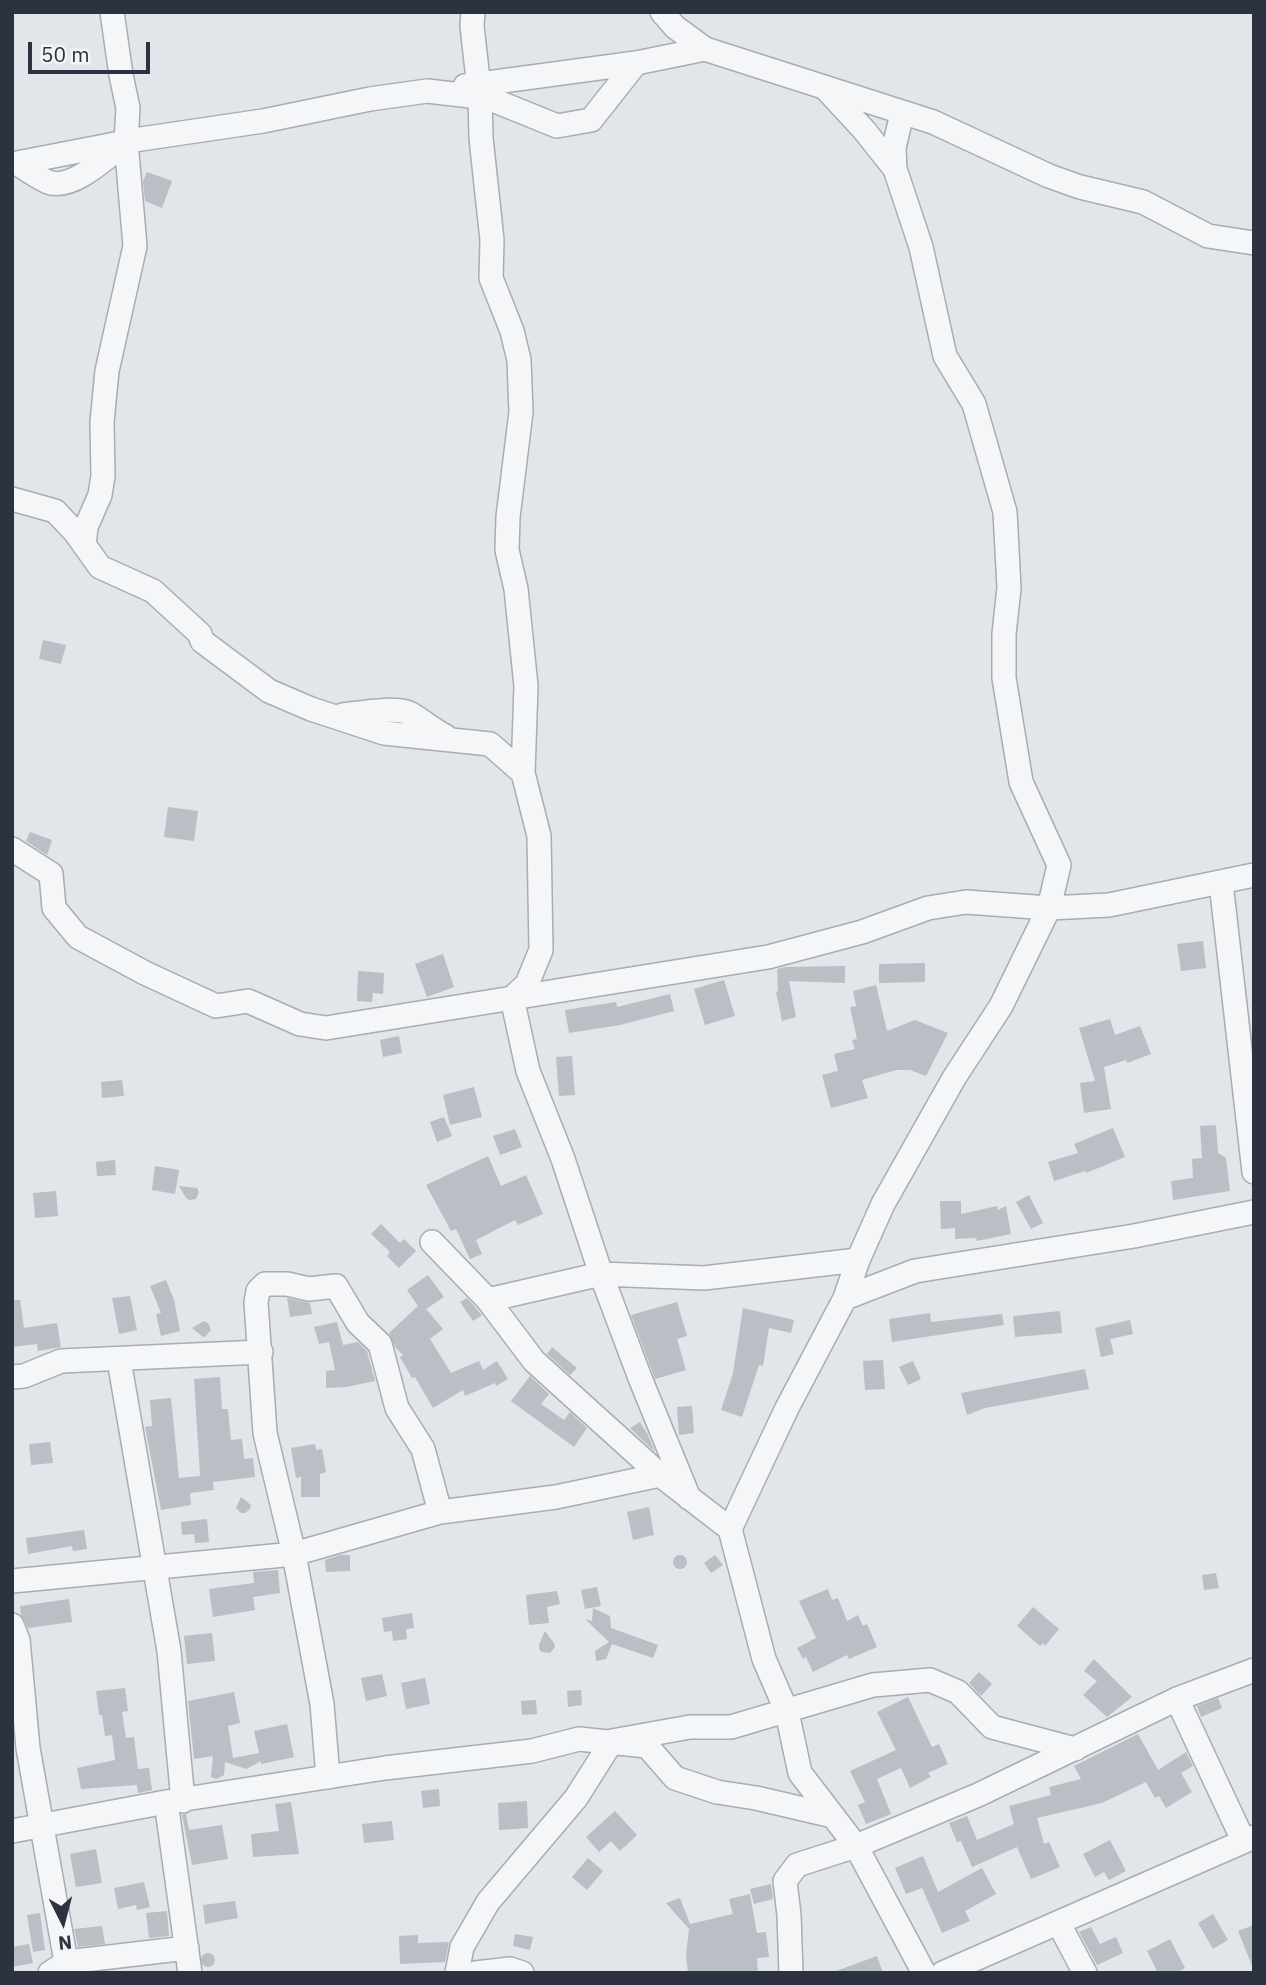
<!DOCTYPE html>
<style>
body{margin:0}
#map{position:relative;width:1266px;height:1985px;overflow:hidden;background:#e2e5e9;font-family:"IBM Plex Sans",sans-serif}
canvas{display:block}
.frame{position:absolute;inset:0;border:14px solid #2c323f;pointer-events:none}
.north{position:absolute;left:28px;top:1887px;width:70px;height:70px;-webkit-text-stroke:5px #f2f4f7;paint-order:stroke;rotate:174deg;font-size:19px;font-weight:700;line-height:28px;text-align:center;color:#2c323f}
.north::after{content:'';display:block;margin:auto;width:24px;height:32px;background:#2c323f;clip-path:polygon(50% 0,100% 100%,50% 72%,0 100%)}
.scale{position:absolute;left:28px;top:42px;width:122px;height:32px;box-sizing:border-box;border:4px solid #2c323f;border-top:0;padding-left:9px;font-size:21px;line-height:24px;white-space:nowrap;color:#2c323f;-webkit-text-stroke:5px #f2f4f7;paint-order:stroke}
</style>
<div id="map">
<canvas width="1266" height="1985"></canvas>
<div class="frame"></div>
<div class="north">N</div>
<div class="scale">50 m</div>
</div>
<script>
const ctx = document.querySelector('canvas').getContext('2d');
ctx.lineJoin = 'round';
function fillPath(path, color) {
  ctx.fillStyle = color;
  ctx.fill(path, 'evenodd');
}
function strokePath(path, color, width, dash) {
  ctx.strokeStyle = color;
  ctx.lineWidth = width;
  ctx.lineCap = dash ? 'butt' : 'round';
  ctx.setLineDash(dash || []);
  ctx.stroke(path);
}
fillPath(new Path2D(`
 M 147,172 L 172,181 L 162,208 L 145,201 L 143,181 Z
 M 43,640 L 66,645 L 61,664 L 39,659 Z
 M 168,807 L 198,811 L 194,841 L 164,837 Z
 M 30,832 L 52,840 L 47,855 L 26,841 Z
 M 1203,941 L 1206,968 L 1181,971 L 1177,944 Z
 M 443,954 L 454,987 L 427,997 L 415,964 Z
 M 925,963 L 925,982 L 879,983 L 879,964 Z
 M 845,966 L 845,983 L 789,981 L 796,1017 L 782,1021 L 776,992 L 778,991 L 777,969 L 785,967 Z
 M 358,971 L 384,973 L 383,994 L 373,993 L 372,1002 L 357,1001 Z
 M 724,980 L 735,1016 L 705,1025 L 694,989 Z
 M 876,985 L 887,1031 L 915,1020 L 948,1033 L 926,1076 L 910,1070 L 896,1070 L 862,1080 L 868,1098 L 831,1108 L 822,1075 L 838,1071 L 834,1054 L 855,1049 L 852,1040 L 857,1039 L 850,1007 L 856,1006 L 853,991 Z
 M 670,994 L 674,1011 L 620,1025 L 569,1033 L 565,1010 L 616,1002 L 617,1007 Z
 M 1110,1019 L 1115,1035 L 1140,1026 L 1151,1054 L 1127,1063 L 1126,1060 L 1104,1067 L 1111,1109 L 1084,1113 L 1080,1083 L 1095,1081 L 1079,1028 Z
 M 399,1036 L 402,1053 L 383,1057 L 380,1040 Z
 M 572,1056 L 575,1095 L 559,1096 L 556,1057 Z
 M 122,1080 L 124,1096 L 102,1098 L 101,1082 Z
 M 474,1087 L 482,1117 L 450,1125 L 443,1095 Z
 M 444,1117 L 452,1136 L 437,1142 L 430,1122 Z
 M 1216,1125 L 1218,1153 L 1226,1158 L 1230,1191 L 1173,1200 L 1171,1181 L 1193,1178 L 1192,1159 L 1202,1158 L 1200,1126 Z
 M 1113,1128 L 1125,1157 L 1086,1173 L 1085,1171 L 1054,1181 L 1048,1162 L 1078,1153 L 1074,1144 Z
 M 515,1129 L 522,1147 L 500,1155 L 493,1136 Z
 M 488,1156 L 501,1186 L 526,1175 L 543,1214 L 518,1225 L 515,1220 L 476,1240 L 482,1254 L 470,1259 L 456,1229 L 451,1231 L 426,1185 Z
 M 115,1160 L 116,1175 L 97,1176 L 96,1162 Z
 M 155,1166 L 179,1170 L 175,1194 L 152,1190 Z
 M 179,1186 L 197,1188 L 199,1192 L 196,1199 L 189,1200 L 186,1198 Z
 M 56,1191 L 58,1216 L 35,1218 L 33,1193 Z
 M 1029,1195 L 1043,1223 L 1031,1229 L 1016,1202 Z
 M 940,1201 L 961,1201 L 961,1214 L 997,1206 L 998,1210 L 1006,1206 L 1011,1234 L 977,1241 L 976,1238 L 955,1239 L 955,1228 L 941,1229 Z
 M 381,1224 L 400,1243 L 404,1239 L 416,1251 L 399,1268 L 387,1256 L 390,1252 L 371,1234 Z
 M 428,1275 L 444,1297 L 426,1309 L 443,1329 L 430,1339 L 451,1373 L 479,1361 L 483,1370 L 497,1361 L 508,1379 L 496,1386 L 495,1383 L 465,1396 L 463,1390 L 433,1408 L 415,1377 L 412,1378 L 400,1357 L 403,1355 L 395,1347 L 389,1333 L 418,1306 L 407,1290 Z
 M 166,1280 L 174,1300 L 180,1331 L 161,1336 L 156,1314 L 161,1313 L 150,1286 Z
 M 130,1296 L 137,1330 L 119,1334 L 112,1298 Z
 M 287,1298 L 310,1303 L 312,1314 L 290,1317 Z
 M 467,1298 L 482,1315 L 473,1321 L 460,1302 Z
 M 12,1300 L 20,1300 L 24,1328 L 57,1323 L 61,1347 L 38,1351 L 37,1344 L 12,1347 Z
 M 677,1302 L 687,1336 L 677,1339 L 686,1370 L 655,1379 L 631,1315 Z
 M 743,1308 L 794,1320 L 791,1333 L 769,1328 L 763,1366 L 759,1365 L 742,1417 L 721,1410 L 733,1373 Z
 M 1060,1311 L 1062,1333 L 1015,1337 L 1013,1316 Z
 M 930,1313 L 931,1322 L 1002,1314 L 1004,1325 L 892,1342 L 889,1319 Z
 M 1130,1320 L 1133,1334 L 1110,1339 L 1114,1354 L 1101,1357 L 1095,1328 Z
 M 204,1321 L 208,1323 L 211,1330 L 206,1336 L 203,1337 L 192,1328 Z
 M 337,1322 L 343,1345 L 358,1342 L 367,1351 L 375,1381 L 346,1387 L 326,1388 L 326,1371 L 335,1370 L 329,1342 L 319,1344 L 314,1327 Z
 M 552,1347 L 577,1368 L 570,1375 L 547,1354 Z
 M 883,1360 L 885,1389 L 865,1390 L 863,1361 Z
 M 913,1361 L 921,1379 L 908,1385 L 899,1367 Z
 M 1085,1369 L 1089,1389 L 985,1408 L 967,1415 L 961,1393 Z
 M 530,1376 L 549,1394 L 541,1404 L 564,1420 L 570,1412 L 587,1428 L 574,1447 L 511,1401 Z
 M 220,1377 L 222,1409 L 228,1409 L 231,1440 L 242,1439 L 244,1459 L 253,1458 L 255,1477 L 213,1482 L 214,1490 L 190,1493 L 191,1505 L 161,1510 L 145,1427 L 152,1426 L 150,1400 L 171,1398 L 179,1478 L 200,1476 L 194,1379 Z
 M 692,1406 L 694,1433 L 679,1435 L 677,1407 Z
 M 640,1422 L 648,1435 L 655,1452 L 630,1428 Z
 M 50,1442 L 53,1463 L 31,1465 L 29,1444 Z
 M 315,1444 L 316,1450 L 322,1449 L 326,1472 L 320,1474 L 320,1497 L 301,1497 L 301,1477 L 296,1478 L 291,1448 Z
 M 241,1497 L 251,1505 L 250,1509 L 245,1513 L 241,1513 L 236,1508 Z
 M 649,1507 L 654,1535 L 633,1540 L 627,1512 Z
 M 207,1519 L 209,1542 L 195,1543 L 194,1534 L 182,1535 L 181,1522 Z
 M 84,1530 L 87,1549 L 73,1551 L 72,1546 L 28,1554 L 26,1538 Z
 M673 1562a7 7 0 1 1 14 0a7 7 0 1 1-14 0Z
 M 340,1555 L 350,1555 L 350,1571 L 326,1572 L 325,1560 Z
 M 715,1555 L 723,1565 L 711,1573 L 704,1563 Z
 M 278,1570 L 280,1593 L 253,1597 L 255,1610 L 213,1617 L 209,1589 L 254,1583 L 253,1572 Z
 M 1216,1573 L 1219,1588 L 1204,1590 L 1202,1575 Z
 M 597,1587 L 601,1606 L 585,1609 L 581,1590 Z
 M 828,1589 L 832,1600 L 838,1598 L 847,1621 L 858,1615 L 863,1626 L 867,1624 L 877,1647 L 849,1659 L 847,1655 L 813,1672 L 806,1657 L 803,1659 L 797,1648 L 816,1638 L 799,1601 Z
 M 557,1591 L 560,1604 L 547,1607 L 549,1623 L 529,1625 L 526,1595 Z
 M 69,1599 L 72,1622 L 28,1628 L 21,1615 L 20,1606 Z
 M 1033,1607 L 1059,1629 L 1045,1646 L 1043,1643 L 1040,1646 L 1017,1626 Z
 M 593,1608 L 610,1616 L 611,1628 L 658,1645 L 653,1658 L 612,1644 L 606,1659 L 596,1661 L 595,1651 L 609,1642 L 585,1619 L 592,1621 Z
 M 412,1613 L 414,1628 L 406,1629 L 407,1639 L 393,1641 L 392,1631 L 384,1632 L 382,1618 Z
 M 545,1631 L 554,1643 L 555,1647 L 550,1653 L 542,1652 L 539,1649 L 539,1645 Z
 M 212,1633 L 215,1661 L 187,1664 L 184,1636 Z
 M 1094,1659 L 1132,1697 L 1107,1717 L 1083,1695 L 1097,1681 L 1084,1671 Z
 M 979,1672 L 992,1684 L 981,1696 L 969,1683 Z
 M 382,1674 L 387,1696 L 366,1701 L 361,1678 Z
 M 425,1678 L 430,1704 L 406,1709 L 401,1683 Z
 M 125,1688 L 128,1711 L 122,1712 L 126,1738 L 134,1737 L 138,1769 L 149,1768 L 152,1790 L 138,1793 L 137,1785 L 81,1789 L 77,1768 L 115,1760 L 112,1735 L 105,1736 L 102,1715 L 99,1715 L 96,1691 Z
 M 581,1690 L 582,1705 L 568,1707 L 567,1691 Z
 M 234,1692 L 240,1723 L 228,1726 L 233,1758 L 259,1753 L 254,1731 L 287,1724 L 294,1757 L 261,1764 L 261,1761 L 246,1769 L 225,1762 L 224,1775 L 217,1779 L 211,1777 L 213,1756 L 194,1759 L 188,1701 Z
 M 908,1697 L 932,1747 L 939,1744 L 948,1764 L 928,1773 L 931,1777 L 910,1788 L 901,1768 L 877,1779 L 891,1814 L 866,1824 L 858,1805 L 865,1802 L 850,1771 L 896,1750 L 877,1712 Z
 M 1218,1698 L 1222,1708 L 1201,1717 L 1197,1706 Z
 M 536,1700 L 537,1714 L 522,1715 L 521,1701 Z
 M 1138,1734 L 1158,1770 L 1186,1752 L 1193,1766 L 1181,1773 L 1192,1792 L 1166,1808 L 1159,1796 L 1155,1798 L 1146,1782 L 1102,1803 L 1037,1818 L 1044,1844 L 1049,1842 L 1060,1867 L 1031,1879 L 1017,1847 L 972,1867 L 961,1841 L 957,1842 L 949,1823 L 967,1816 L 977,1840 L 1014,1824 L 1009,1806 L 1051,1795 L 1049,1787 L 1081,1779 L 1074,1766 Z
 M 439,1789 L 440,1806 L 423,1808 L 421,1791 Z
 M 527,1801 L 528,1828 L 499,1830 L 498,1803 Z
 M 291,1802 L 299,1854 L 253,1857 L 251,1834 L 279,1831 L 275,1804 Z
 M 615,1811 L 637,1835 L 620,1851 L 611,1841 L 599,1852 L 586,1837 Z
 M 186,1814 L 189,1830 L 222,1825 L 228,1859 L 192,1865 L 182,1815 Z
 M 392,1821 L 394,1840 L 364,1843 L 362,1824 Z
 M 1110,1840 L 1126,1871 L 1109,1880 L 1104,1872 L 1095,1877 L 1083,1854 Z
 M 96,1849 L 102,1883 L 76,1887 L 70,1854 Z
 M 923,1856 L 938,1892 L 982,1868 L 996,1894 L 965,1911 L 970,1921 L 942,1933 L 922,1888 L 906,1894 L 895,1868 Z
 M 588,1858 L 603,1871 L 587,1890 L 572,1877 Z
 M 144,1882 L 150,1907 L 137,1910 L 136,1905 L 118,1909 L 114,1888 Z
 M 771,1884 L 773,1899 L 754,1904 L 750,1889 Z
 M 750,1894 L 757,1933 L 766,1932 L 769,1957 L 757,1958 L 758,1973 L 688,1973 L 686,1955 L 689,1929 L 666,1903 L 680,1898 L 690,1924 L 733,1914 L 729,1899 Z
 M 235,1901 L 238,1918 L 205,1924 L 203,1905 Z
 M 167,1911 L 169,1936 L 149,1938 L 146,1913 Z
 M 40,1913 L 45,1950 L 33,1952 L 27,1915 Z
 M 1213,1914 L 1228,1940 L 1213,1949 L 1198,1923 Z
 M 1254,1925 L 1254,1968 L 1253,1968 L 1238,1931 Z
 M 102,1926 L 105,1944 L 78,1947 L 74,1929 Z
 M 1091,1927 L 1100,1944 L 1116,1937 L 1123,1953 L 1097,1965 L 1079,1932 Z
 M 515,1934 L 533,1937 L 530,1950 L 513,1946 Z
 M 418,1935 L 418,1943 L 449,1942 L 445,1962 L 400,1964 L 399,1936 Z
 M 1170,1939 L 1185,1968 L 1176,1973 L 1158,1973 L 1147,1951 Z
 M 29,1944 L 33,1963 L 12,1967 L 12,1947 Z
 M201 1960a7 7 0 1 1 14 0a7 7 0 1 1-14 0Z
 M 877,1956 L 883,1973 L 836,1973 L 836,1971 Z`), '#babec5');
const minor = new Path2D(`
 M 473,12 L 472,26 L 480,97 L 481,138 L 492,240 L 491,278 L 512,331 L 519,360 L 521,412 L 508,517 L 507,550 L 516,589 L 526,686 L 523,773
 M 662,12 L 675,27 L 705,49
 M 465,86 L 636,63
 M 827,90 L 864,130 L 895,169
 M 902,113 L 894,148 L 895,169 L 921,247 L 945,356 L 974,404 L 1005,512 L 1009,588 L 1004,634 L 1004,678 L 1021,782 L 1059,865 L 1049,908 L 1001,1006 L 954,1078 L 883,1204 L 858,1260 L 845,1298 L 787,1408 L 730,1529 L 764,1659 L 787,1712 L 800,1773 L 856,1846 L 924,1973
 M 12,164 L 141,139 L 263,121 L 370,99 L 427,91 L 488,98 L 557,126 L 591,120 L 636,63 L 705,49 L 933,122 L 1049,176 L 1080,187 L 1143,202 L 1208,236 L 1254,243
 M 18,164 C 27,170 37,177 48,182 C 70,191 104,160 121,146
 M 12,499 L 55,511 L 75,532 L 100,567 L 153,591 L 200,634 L 202,641 L 269,691 L 311,709 L 384,733 L 490,744 L 523,773 L 539,836 L 541,950 L 527,984 L 512,998 L 528,1071 L 563,1159 L 601,1274 L 640,1378 L 689,1498
 M 84,545 L 86,527 L 100,495 L 103,476 L 102,422 L 107,371 L 135,246 L 126,142 L 128,108 L 121,75 L 112,12
 M 343,715 C 360,713 397,706 411,714 C 423,721 433,730 445,736
 M 12,849 L 51,874 L 54,908 L 78,937 L 145,973 L 216,1006 L 248,1001 L 300,1024 L 326,1028 L 768,957 L 862,932 L 928,908 L 966,902 L 1049,908 L 1109,905 L 1254,875
 M 1221,883 L 1254,1172
 M 432,1242 L 488,1300 L 534,1361 L 660,1475
 M 845,1298 L 915,1271 L 1134,1236 L 1254,1212
 M 488,1300 L 601,1274 L 704,1278 L 858,1260
 M 119,1360 L 169,1651 L 183,1801
 M 12,1377 L 24,1376 L 61,1361 L 261,1352
 M 12,1581 L 294,1554 L 440,1512 L 556,1497 L 660,1475 L 730,1529
 M 12,1625 L 18,1640 L 28,1748 L 68,1973
 M 1177,1699 L 1243,1840
 M 328,1777 L 322,1704 L 294,1554 L 265,1433 L 256,1302 L 258,1291 L 265,1284 L 287,1284 L 309,1289 L 336,1286 L 358,1323 L 380,1344 L 397,1408 L 423,1449 L 440,1512
 M 166,1802 L 190,1973
 M 12,1831 L 166,1802 L 385,1768 L 532,1751 L 579,1739 L 647,1746 L 675,1778 L 717,1792 L 756,1798 L 833,1816
 M 1059,1924 L 1085,1973
 M 50,1973 L 67,1962 L 187,1948
 M 457,1973 L 462,1947 L 488,1902 L 576,1798 L 612,1741 L 690,1727 L 731,1727 L 873,1685 L 930,1680 L 958,1692 L 992,1727 L 1075,1749
 M 476,1973 L 510,1969 L 522,1973
 M 791,1973 L 789,1915 L 785,1881 L 797,1865 L 856,1846 L 978,1795 L 1177,1699 L 1254,1670
 M 943,1973 L 1254,1837`);
strokePath(minor, '#a8acb3', 26);
strokePath(minor, '#f5f6f8', 23);
</script>
